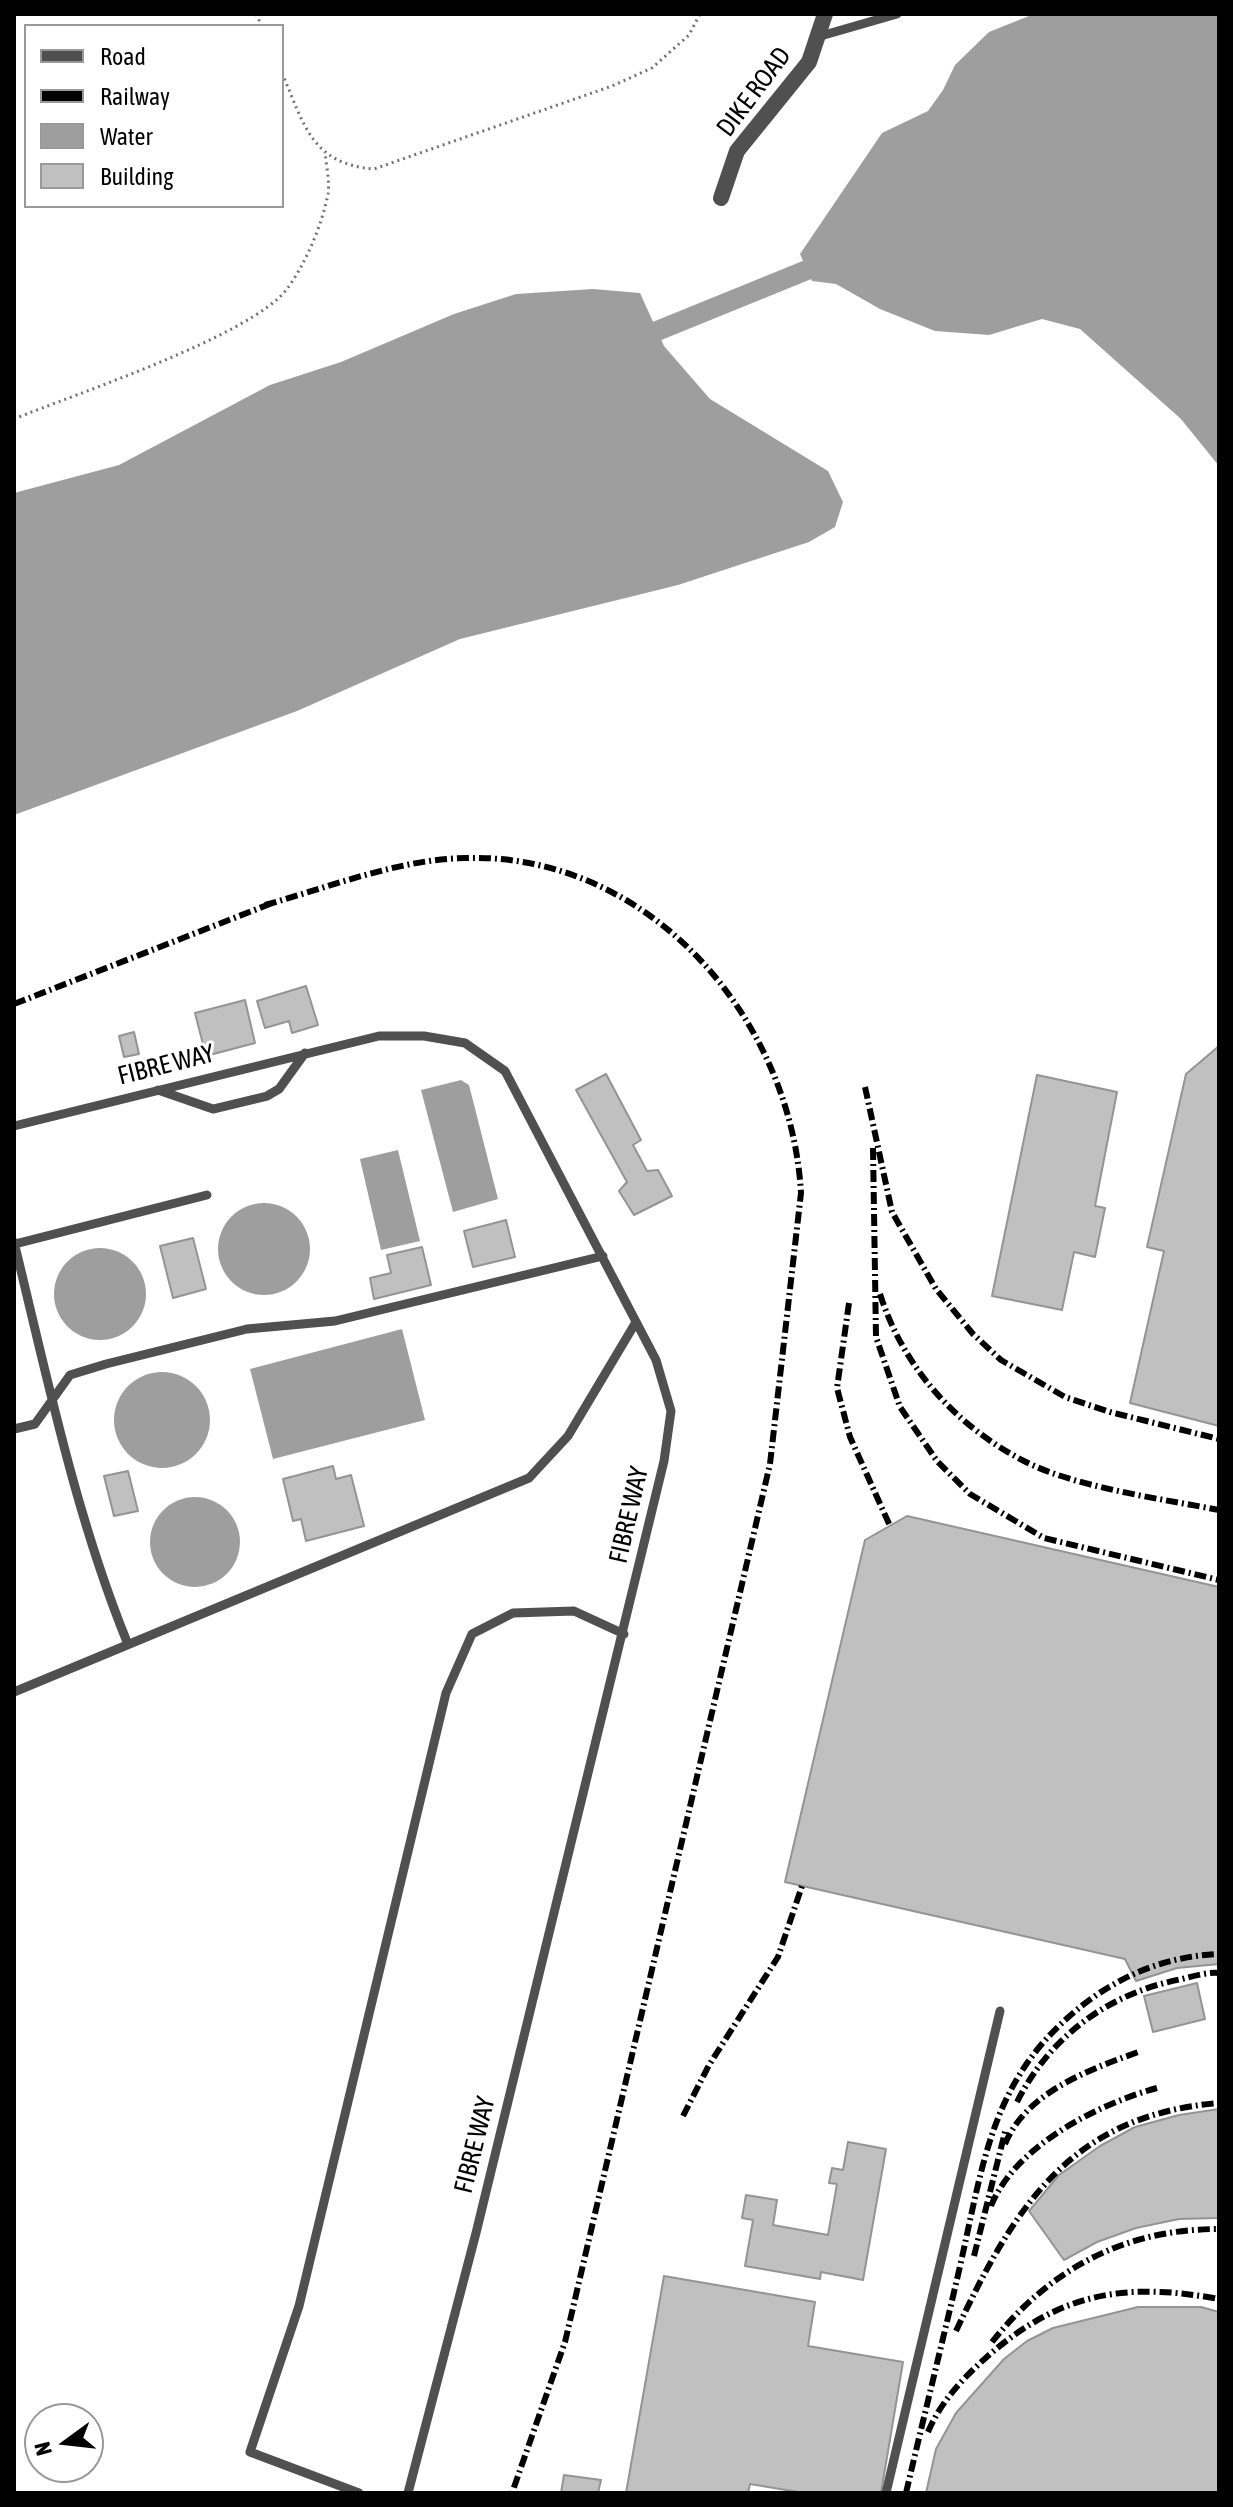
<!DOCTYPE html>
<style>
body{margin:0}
#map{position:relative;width:1233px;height:2507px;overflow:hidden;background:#fff;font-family:"Asap Condensed",sans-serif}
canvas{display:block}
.frame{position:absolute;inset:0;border:16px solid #000;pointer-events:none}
.legend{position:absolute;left:24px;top:24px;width:260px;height:184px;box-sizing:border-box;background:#fff;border:2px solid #999;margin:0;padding:10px 14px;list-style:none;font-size:24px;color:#000}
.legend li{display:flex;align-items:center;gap:16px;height:40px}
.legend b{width:40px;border:2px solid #999}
.north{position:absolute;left:24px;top:2403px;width:80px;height:80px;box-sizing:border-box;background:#fff;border:2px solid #999;border-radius:50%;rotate:255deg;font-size:22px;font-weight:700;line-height:32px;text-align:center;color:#000}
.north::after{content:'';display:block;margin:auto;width:28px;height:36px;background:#000;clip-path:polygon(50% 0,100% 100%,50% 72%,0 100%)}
</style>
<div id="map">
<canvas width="1233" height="2507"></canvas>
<div class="frame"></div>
<ul class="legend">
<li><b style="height:10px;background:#505050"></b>Road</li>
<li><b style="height:10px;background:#000"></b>Railway</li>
<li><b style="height:22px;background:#9e9e9e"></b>Water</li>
<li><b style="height:22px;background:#c0c0c0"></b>Building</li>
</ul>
<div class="north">N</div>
</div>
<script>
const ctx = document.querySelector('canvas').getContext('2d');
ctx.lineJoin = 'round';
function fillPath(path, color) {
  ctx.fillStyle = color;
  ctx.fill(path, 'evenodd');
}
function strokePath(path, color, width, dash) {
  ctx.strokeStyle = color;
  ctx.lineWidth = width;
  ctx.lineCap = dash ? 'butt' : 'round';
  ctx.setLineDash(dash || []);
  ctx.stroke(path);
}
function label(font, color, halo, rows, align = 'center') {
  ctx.font = font + ' "Asap Condensed",sans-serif';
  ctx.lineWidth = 6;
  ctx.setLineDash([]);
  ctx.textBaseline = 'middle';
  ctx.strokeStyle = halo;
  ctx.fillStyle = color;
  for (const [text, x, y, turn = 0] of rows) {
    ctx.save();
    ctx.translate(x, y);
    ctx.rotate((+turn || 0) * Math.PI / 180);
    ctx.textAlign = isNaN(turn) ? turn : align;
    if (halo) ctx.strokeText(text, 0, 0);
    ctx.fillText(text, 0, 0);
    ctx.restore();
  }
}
fillPath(new Path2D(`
 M 1034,14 L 1219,14 L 1219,466 L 1181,419 L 1080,329 L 1042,319 L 989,335 L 935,331 L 880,309 L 836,284 L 812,281 L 800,254 L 882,133 L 928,111 L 943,90 L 955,65 L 989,32 Z
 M 593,289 L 640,293 L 664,346 L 710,399 L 828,471 L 843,502 L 835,527 L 809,542 L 678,585 L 460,639 L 297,711 L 14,815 L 14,493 L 119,465 L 270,385 L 341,362 L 454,314 L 516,294 Z
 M 461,1080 L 469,1085 L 498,1199 L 453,1212 L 421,1090 Z
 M 398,1150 L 420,1241 L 381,1250 L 360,1159 Z
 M218 1249a46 46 0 1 1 92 0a46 46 0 1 1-92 0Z
 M54 1294a46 46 0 1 1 92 0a46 46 0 1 1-92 0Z
 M 402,1329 L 425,1420 L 273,1459 L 250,1369 Z
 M114 1420a48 48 0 1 1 96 0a48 48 0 1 1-96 0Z
 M150 1542a45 45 0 1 1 90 0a45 45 0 1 1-90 0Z`), '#9e9e9e');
strokePath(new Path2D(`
 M 657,331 L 807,270`), '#9e9e9e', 20);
const building = new Path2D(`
 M 306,986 L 318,1025 L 292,1033 L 289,1021 L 265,1028 L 257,1001 Z
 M 245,1000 L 255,1043 L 206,1056 L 195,1013 Z
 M 134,1032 L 139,1054 L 124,1057 L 119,1036 Z
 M 1219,1046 L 1219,1426 L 1130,1403 L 1164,1251 L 1147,1247 L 1186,1074 Z
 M 606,1074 L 641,1140 L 633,1145 L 647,1171 L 658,1170 L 672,1196 L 634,1215 L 619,1191 L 627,1182 L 576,1090 Z
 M 1037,1075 L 1117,1092 L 1095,1206 L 1105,1208 L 1095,1257 L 1074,1252 L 1062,1310 L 992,1296 Z
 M 506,1220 L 515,1257 L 473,1267 L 464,1231 Z
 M 193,1238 L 206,1289 L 173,1298 L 160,1246 Z
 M 422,1247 L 431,1285 L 374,1299 L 370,1278 L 391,1273 L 387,1255 Z
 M 333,1466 L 336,1479 L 351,1475 L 364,1526 L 306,1541 L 301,1519 L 293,1521 L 283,1479 Z
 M 128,1471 L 138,1511 L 114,1516 L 104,1476 Z
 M 907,1516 L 1219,1587 L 1219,1964 L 1177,1968 L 1136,1981 L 1125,1959 L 785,1882 L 865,1540 Z
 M 1197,1983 L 1205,2019 L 1153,2032 L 1144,1996 Z
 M 1219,2109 L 1219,2218 L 1179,2219 L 1136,2228 L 1097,2242 L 1064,2260 L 1029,2211 L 1059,2175 L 1100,2146 L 1135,2127 L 1179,2115 Z
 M 848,2142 L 886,2149 L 863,2280 L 821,2272 L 820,2279 L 745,2266 L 753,2220 L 742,2218 L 746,2195 L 777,2200 L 773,2225 L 828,2235 L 837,2184 L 829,2183 L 832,2168 L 843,2170 Z
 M 664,2276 L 815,2302 L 808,2346 L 903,2362 L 881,2493 L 804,2493 L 750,2484 L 748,2493 L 626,2493 Z
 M 1138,2307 L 1201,2307 L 1219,2312 L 1219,2493 L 926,2493 L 936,2449 L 956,2413 L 1004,2359 L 1027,2341 L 1053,2328 Z
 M 564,2475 L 601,2480 L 598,2493 L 561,2493 Z`);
fillPath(building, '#c0c0c0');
strokePath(building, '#949494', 2);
strokePath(new Path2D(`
 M 256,14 L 262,26
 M 282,73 C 304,124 311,164 374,169 L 612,86 L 652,68 L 689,35 L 700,14
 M 14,419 C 75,394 251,336 287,289 C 306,263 322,225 328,194 C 330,181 326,165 325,152`), '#727272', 3, [2, 4]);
strokePath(new Path2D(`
 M 817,37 L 897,14
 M 158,1090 L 213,1109 L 267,1096 L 279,1089 L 305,1053
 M 14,1126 L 379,1036 L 424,1036 L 465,1043 L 505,1071 L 656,1360 L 671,1411 L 664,1461 L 476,2233 L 408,2493
 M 14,1242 C 47,1376 75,1514 127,1642
 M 15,1244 L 207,1195
 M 14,1429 L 35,1424 L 70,1375 L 106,1364 L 247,1329 L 335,1321 L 603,1256
 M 14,1692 L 529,1478 L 568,1436 L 636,1322
 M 359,2493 L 250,2452 L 299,2306 L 446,1693 L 472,1634 L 513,1613 L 574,1611 L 624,1634
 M 886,2493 L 1000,2011`), '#505050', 9);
strokePath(new Path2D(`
 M 721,198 L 737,151 L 809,62 L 825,14`), '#505050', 16);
strokePath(new Path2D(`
 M 265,905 C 330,887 399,859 466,858 C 650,853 791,1019 801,1193 L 770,1464 L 565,2342 L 512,2493
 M 14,1004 L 275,902
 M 865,1087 L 892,1212 L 936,1289 L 973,1334 L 1001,1360 L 1065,1397 L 1110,1412 L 1219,1439
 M 873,1148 L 876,1337 L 900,1407 L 937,1461 L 970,1494 L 1044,1538 L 1219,1580
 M 880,1294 C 903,1367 956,1426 1024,1461 C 1074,1487 1162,1499 1219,1510
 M 849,1303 L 837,1388 L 850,1437 L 890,1526
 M 1017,2102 C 1050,2036 1109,1993 1182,1979 C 1194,1976 1207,1972 1219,1973
 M 683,2116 L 709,2065 L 778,1957 L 802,1886
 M 1005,2144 C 1027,2091 1091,2069 1141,2051
 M 991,2206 C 1015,2146 1098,2104 1157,2088
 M 974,2256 L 1006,2128
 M 956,2331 C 1014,2208 1070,2115 1219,2103
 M 992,2342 C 1051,2268 1125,2229 1219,2229
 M 928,2432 C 941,2401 964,2377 989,2355 C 1062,2292 1126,2282 1219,2299
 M 906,2493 C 923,2420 941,2348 958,2275 C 985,2159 990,2071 1095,1996 C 1133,1970 1173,1956 1219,1954`), '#000', 6, [12, 4, 2, 4]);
label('26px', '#000', '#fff', [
 ["DIKE ROAD",754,92,-53],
 ["FIBRE WAY",166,1065,-14],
 ["FIBRE WAY",629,1515,-77],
 ["FIBRE WAY",475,2145,-76]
]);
</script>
